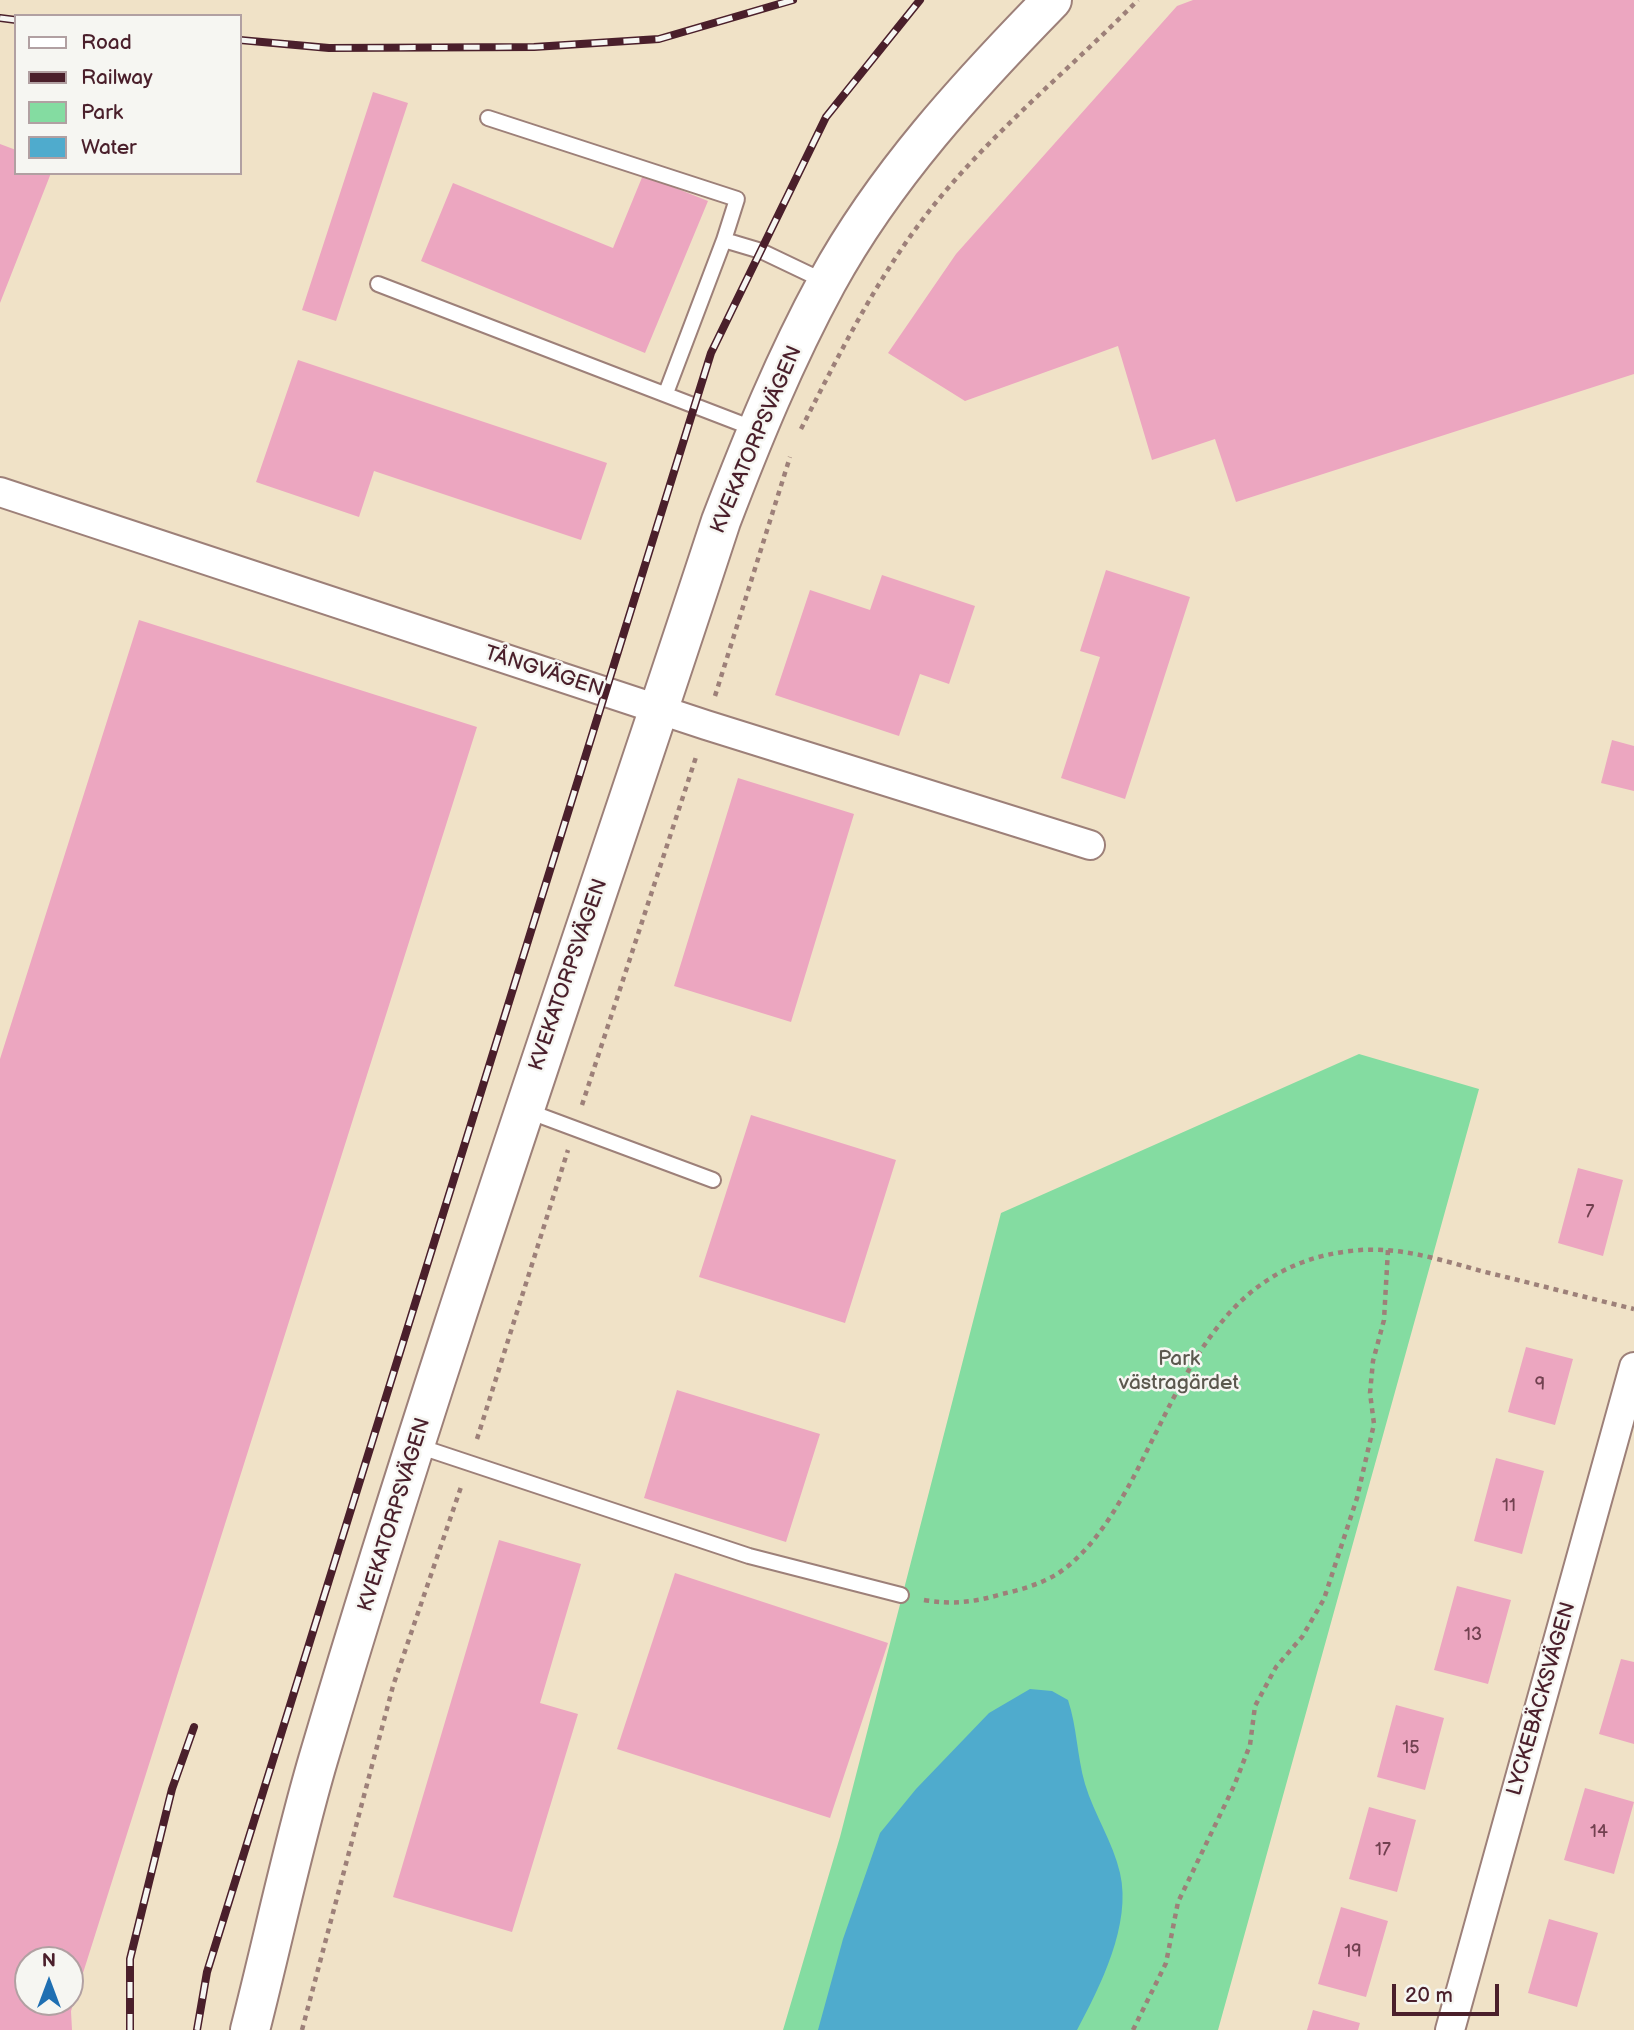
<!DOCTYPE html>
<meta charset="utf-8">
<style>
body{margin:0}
#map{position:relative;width:1634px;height:2030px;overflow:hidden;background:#f0e2c7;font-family:"Balsamiq Sans",sans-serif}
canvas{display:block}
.legend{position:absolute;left:14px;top:14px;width:228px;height:161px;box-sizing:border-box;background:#f6f6f2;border:2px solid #b1a0a2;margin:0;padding:9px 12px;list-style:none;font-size:21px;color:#4a1f2b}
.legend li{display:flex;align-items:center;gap:14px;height:35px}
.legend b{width:35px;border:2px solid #b1a0a2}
.north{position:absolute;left:14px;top:1946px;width:70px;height:70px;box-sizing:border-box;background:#f6f6f2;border:2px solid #b1a0a2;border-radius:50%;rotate:0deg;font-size:19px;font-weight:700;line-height:28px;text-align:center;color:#4a1f2b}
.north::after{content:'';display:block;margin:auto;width:24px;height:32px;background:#1f6fb2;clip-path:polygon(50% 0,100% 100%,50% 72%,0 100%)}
.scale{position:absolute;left:1392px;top:1984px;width:107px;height:32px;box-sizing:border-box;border:4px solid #4a1f2b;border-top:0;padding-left:9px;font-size:21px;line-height:24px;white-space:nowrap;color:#4a1f2b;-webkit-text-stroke:5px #f6f6f2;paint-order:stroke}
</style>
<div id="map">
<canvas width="1634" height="2030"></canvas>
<ul class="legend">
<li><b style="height:9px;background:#fff"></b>Road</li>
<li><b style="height:9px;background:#4a1f2b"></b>Railway</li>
<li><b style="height:19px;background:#84dca1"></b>Park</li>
<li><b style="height:19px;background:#4fabcd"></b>Water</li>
</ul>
<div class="north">N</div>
<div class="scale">20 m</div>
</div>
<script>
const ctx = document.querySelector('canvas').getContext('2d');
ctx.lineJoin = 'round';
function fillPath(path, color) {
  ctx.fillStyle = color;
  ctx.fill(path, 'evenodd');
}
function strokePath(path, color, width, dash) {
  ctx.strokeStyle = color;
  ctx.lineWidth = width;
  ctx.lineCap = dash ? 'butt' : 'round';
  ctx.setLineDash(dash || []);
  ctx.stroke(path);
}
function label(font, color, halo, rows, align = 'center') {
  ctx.font = font + ' "Balsamiq Sans",sans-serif';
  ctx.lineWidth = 5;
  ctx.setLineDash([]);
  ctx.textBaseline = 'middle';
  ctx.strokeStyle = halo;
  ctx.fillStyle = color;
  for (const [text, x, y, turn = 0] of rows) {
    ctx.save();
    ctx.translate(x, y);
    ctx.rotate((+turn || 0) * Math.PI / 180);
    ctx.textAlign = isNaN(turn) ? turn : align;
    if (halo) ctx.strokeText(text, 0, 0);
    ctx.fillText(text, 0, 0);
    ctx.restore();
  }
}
fillPath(new Path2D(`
 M 1359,1054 L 1479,1089 L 1218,2030 L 783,2030 L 840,1837 L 1001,1213 Z`), '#84dca1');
fillPath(new Path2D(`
 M 1030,1689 L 1052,1691 L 1068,1700 C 1077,1727 1077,1756 1085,1784 C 1094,1814 1113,1842 1120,1873 C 1132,1924 1100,1987 1077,2030 L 818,2030 L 843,1939 L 880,1833 L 916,1789 L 989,1713 Z`), '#4fabcd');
fillPath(new Path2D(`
 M 1193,0 L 1634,0 L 1634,374 L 1236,502 L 1215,439 L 1152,460 L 1118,346 L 965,401 L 888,353 L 956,254 L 1177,6 Z
 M 373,92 L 408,103 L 336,321 L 302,310 Z
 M 0,144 L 16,150 L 16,173 L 51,173 L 0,303 Z
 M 643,175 L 708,201 L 645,353 L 421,261 L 453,183 L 613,248 Z
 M 298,360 L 607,463 L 581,540 L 374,471 L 359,517 L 256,482 Z
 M 1106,570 L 1190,597 L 1125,799 L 1061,778 L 1100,657 L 1080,651 Z
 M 882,575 L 975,606 L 949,684 L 920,674 L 899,736 L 775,695 L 810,590 L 870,610 Z
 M 139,620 L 477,727 L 71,2011 L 72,2030 L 0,2030 L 0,1059 ZM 28,1960 L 70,1960 L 70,2002 L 28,2002 Z
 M 1612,740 L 1634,746 L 1634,791 L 1601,783 Z
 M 738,778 L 854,814 L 791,1022 L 674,986 Z
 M 751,1115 L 896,1160 L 845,1323 L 699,1277 Z
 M 1578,1168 L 1623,1180 L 1603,1256 L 1558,1243 Z
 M 1526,1347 L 1573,1359 L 1555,1425 L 1508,1412 Z
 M 677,1390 L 820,1434 L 786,1542 L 644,1498 Z
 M 1496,1458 L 1544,1471 L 1522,1554 L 1474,1541 Z
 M 499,1540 L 581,1564 L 540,1703 L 578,1714 L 512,1932 L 393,1897 Z
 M 675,1573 L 888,1643 L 830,1818 L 617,1749 Z
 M 1457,1586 L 1511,1600 L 1488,1684 L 1434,1670 Z
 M 1621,1659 L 1634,1662 L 1634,1744 L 1599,1734 Z
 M 1396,1705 L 1444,1718 L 1425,1790 L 1377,1777 Z
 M 1585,1788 L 1634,1802 L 1614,1874 L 1564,1860 Z
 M 1369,1807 L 1416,1820 L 1397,1892 L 1349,1879 Z
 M 1341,1907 L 1388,1921 L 1366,1997 L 1318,1984 Z
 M 1549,1919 L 1598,1933 L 1577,2007 L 1528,1993 Z
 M 1313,2010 L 1360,2023 L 1358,2030 L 1307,2030 Z`), '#eca6c0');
const lane = new Path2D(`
 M 488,118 L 737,199 L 724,240 L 761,251 L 826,282
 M 378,284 L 755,429
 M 666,393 L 724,240
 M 525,1110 L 713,1180
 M 418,1446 L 749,1556 L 901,1595`);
const street = new Path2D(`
 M 0,492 L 706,725 L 1090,845
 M 1450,2030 L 1634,1367`);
const secondary = new Path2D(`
 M 250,2030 C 273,1940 292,1849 318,1760 C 441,1343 586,933 721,521 C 752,440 785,359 827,282 C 885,176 968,86 1052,0`);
strokePath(lane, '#9d8079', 18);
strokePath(street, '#9d8079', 32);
strokePath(secondary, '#9d8079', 42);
strokePath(new Path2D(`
 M 801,429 C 841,351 881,269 938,200 C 998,127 1072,67 1138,0
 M 715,696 L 790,457
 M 582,1105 L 697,754
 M 477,1439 L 568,1150
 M 924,1600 C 953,1605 975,1602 1002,1594 C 1020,1590 1041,1584 1057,1574 C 1090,1553 1114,1513 1132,1480 C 1185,1380 1221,1266 1350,1251 C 1397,1245 1441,1260 1485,1272 C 1535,1284 1584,1297 1634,1309
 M 302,2030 L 393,1686 L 461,1487
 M 1133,2030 L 1166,1963 L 1178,1902 L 1234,1786 L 1250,1745 L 1255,1706 L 1276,1667 L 1302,1637 L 1324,1599 L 1357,1498 L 1374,1424 L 1370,1393 L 1373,1361 L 1384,1320 L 1388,1249`), '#9d8079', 4.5, [5, 5]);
strokePath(lane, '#fff', 14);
strokePath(street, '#fff', 28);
strokePath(secondary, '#fff', 38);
const rail = new Path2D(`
 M 0,18 L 16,20
 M 240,40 L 329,48 L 534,47 L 659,39 L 793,0
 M 130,2030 L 130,1959 L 172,1789 L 194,1727
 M 197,2030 L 207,1972 L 711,353 L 826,117 L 920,0`);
strokePath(rail, '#4a1f2b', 8);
strokePath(rail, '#f6f6f2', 5, [16]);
label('18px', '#724150', null, [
 ["7",1590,1212],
 ["9",1540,1385],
 ["11",1509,1506],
 ["13",1473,1635],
 ["15",1411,1748],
 ["14",1599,1832],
 ["17",1383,1850],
 ["19",1353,1952]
]);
label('21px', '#4a1f2b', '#f6f6f2', [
 ["KVEKATORPSVÄGEN",757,440,-67],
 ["TÅNGVÄGEN",544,672,18],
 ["KVEKATORPSVÄGEN",569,975,-71],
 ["KVEKATORPSVÄGEN",395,1515,-73],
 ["LYCKEBÄCKSVÄGEN",1542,1699,-74]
]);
label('21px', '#5b584e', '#f6f6f2', [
 ["Park",1179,1360],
 ["västragärdet",1179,1384]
]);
</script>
